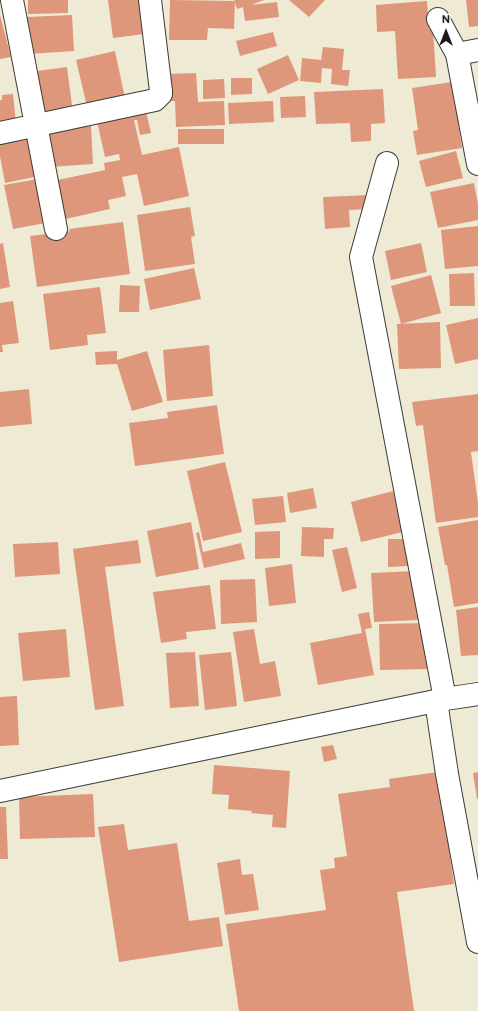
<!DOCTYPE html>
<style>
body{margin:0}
#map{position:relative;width:478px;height:1011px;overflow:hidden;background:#efead4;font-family:"Balsamiq Sans",sans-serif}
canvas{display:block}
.north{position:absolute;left:426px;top:12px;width:40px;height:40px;-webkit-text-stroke:3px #f6f6f2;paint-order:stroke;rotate:0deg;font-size:11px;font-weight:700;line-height:16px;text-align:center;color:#1c1c1c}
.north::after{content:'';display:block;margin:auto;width:14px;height:18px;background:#1c1c1c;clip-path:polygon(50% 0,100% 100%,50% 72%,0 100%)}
</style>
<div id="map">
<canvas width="478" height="1011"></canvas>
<div class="north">N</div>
</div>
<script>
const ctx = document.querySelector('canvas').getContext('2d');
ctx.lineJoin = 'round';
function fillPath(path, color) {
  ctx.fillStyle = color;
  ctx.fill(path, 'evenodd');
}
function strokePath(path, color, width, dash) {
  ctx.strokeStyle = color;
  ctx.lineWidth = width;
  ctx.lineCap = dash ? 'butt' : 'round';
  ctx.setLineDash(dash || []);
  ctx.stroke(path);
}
fillPath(new Path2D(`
 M 28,0 L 68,0 L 68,13 L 28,14 Z
 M 108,0 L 148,0 L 152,33 L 113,38 Z
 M 170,0 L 235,1 L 234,29 L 208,28 L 207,40 L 169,40 Z
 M 234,0 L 264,0 L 251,5 L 277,2 L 279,17 L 245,21 L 243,7 L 237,9 Z
 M 289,0 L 325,0 L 309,17 Z
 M 466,0 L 478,0 L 478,26 L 469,27 Z
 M 427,1 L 429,29 L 433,29 L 436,77 L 398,79 L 395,31 L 377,32 L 376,5 Z
 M 0,15 L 11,57 L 0,59 Z
 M 72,15 L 74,51 L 29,54 L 26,17 Z
 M 273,32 L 277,46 L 240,56 L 236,41 Z
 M 323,47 L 344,49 L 342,70 L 350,70 L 348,86 L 331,84 L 332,69 L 322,68 L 321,83 L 300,81 L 302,58 L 321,60 Z
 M 115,51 L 125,98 L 87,106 L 76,60 Z
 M 288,55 L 299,80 L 268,94 L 257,69 Z
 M 67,67 L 73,113 L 36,117 L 30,72 Z
 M 196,73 L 198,102 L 224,101 L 225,125 L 176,127 L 175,101 L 169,101 L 167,74 Z
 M 231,78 L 252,78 L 252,94 L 231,95 Z
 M 224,79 L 225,98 L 203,99 L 203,80 Z
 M 452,82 L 462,148 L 417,155 L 413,131 L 418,130 L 412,88 Z
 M 383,89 L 385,123 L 371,124 L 371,141 L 351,142 L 350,123 L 316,124 L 314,92 Z
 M 13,94 L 16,123 L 0,124 L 0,100 L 2,100 L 2,95 Z
 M 305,96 L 306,117 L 281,118 L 280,97 Z
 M 273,101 L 274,122 L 229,124 L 228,103 Z
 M 145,107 L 151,133 L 140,135 L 137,120 L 134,120 L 142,155 L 179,147 L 189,196 L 144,206 L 137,174 L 122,177 L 126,196 L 108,200 L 110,209 L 61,220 L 53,181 L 105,170 L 104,163 L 120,160 L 119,154 L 105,157 L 96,117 Z
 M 91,126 L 93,164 L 50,167 L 48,128 Z
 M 178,129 L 224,129 L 224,144 L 178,144 Z
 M 31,134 L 39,176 L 5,183 L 0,156 L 0,140 Z
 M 456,151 L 463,178 L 426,187 L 419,161 Z
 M 43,178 L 51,222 L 13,229 L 4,185 Z
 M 474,183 L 478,204 L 478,220 L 438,228 L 430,192 Z
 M 370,195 L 371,209 L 349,210 L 350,227 L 325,229 L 323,197 Z
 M 190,207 L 195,236 L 191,237 L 195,264 L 145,271 L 137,215 Z
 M 123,222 L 130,274 L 37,287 L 30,236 L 70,231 L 69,229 Z
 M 478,226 L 478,266 L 445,269 L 441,230 Z
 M 3,243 L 10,287 L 0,289 L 0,244 Z
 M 421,243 L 427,272 L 391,280 L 385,251 Z
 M 194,268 L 201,299 L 150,310 L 144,279 Z
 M 474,273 L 475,306 L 450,306 L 449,274 Z
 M 431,275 L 441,313 L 401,324 L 391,286 Z
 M 120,285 L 140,286 L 139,312 L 119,312 Z
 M 100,287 L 106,333 L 87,335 L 88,345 L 50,350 L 43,294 Z
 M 13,301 L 19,343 L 2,345 L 3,352 L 0,352 L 0,303 Z
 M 478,318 L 478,359 L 455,364 L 446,325 Z
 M 440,322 L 441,368 L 399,369 L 397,324 Z
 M 209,345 L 213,396 L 167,401 L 163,350 Z
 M 117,351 L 117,360 L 147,351 L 163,402 L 132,411 L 117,364 L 96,365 L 95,352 Z
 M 29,389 L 32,424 L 0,427 L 0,392 Z
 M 478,394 L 478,451 L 471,452 L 478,503 L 478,517 L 436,523 L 423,425 L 416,426 L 412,402 Z
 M 217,405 L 224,454 L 135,466 L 129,423 L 168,418 L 167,412 Z
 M 225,462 L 242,532 L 203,541 L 187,471 Z
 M 313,488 L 317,508 L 290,513 L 287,493 Z
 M 393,491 L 403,532 L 361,542 L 351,502 Z
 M 283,496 L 286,522 L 255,525 L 252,499 Z
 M 478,520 L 478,603 L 454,607 L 447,565 L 445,565 L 438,527 Z
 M 191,522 L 199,569 L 156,577 L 147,531 Z
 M 302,527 L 334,528 L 333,539 L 324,539 L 324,557 L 301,556 Z
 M 280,531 L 280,558 L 255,559 L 255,532 Z
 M 199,532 L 203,552 L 241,543 L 245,559 L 204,568 L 196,533 Z
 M 388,539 L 407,539 L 408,566 L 388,567 Z
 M 138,540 L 141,563 L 105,567 L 124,706 L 95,710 L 73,549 Z
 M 58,542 L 60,574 L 15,577 L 13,544 Z
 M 347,547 L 357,588 L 342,592 L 332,550 Z
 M 292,564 L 296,603 L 269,606 L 265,568 Z
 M 415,571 L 418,620 L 374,622 L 371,573 Z
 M 255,579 L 257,622 L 221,624 L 220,580 Z
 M 210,585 L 216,629 L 186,632 L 187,639 L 161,643 L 153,592 Z
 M 478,607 L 478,655 L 461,656 L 456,610 Z
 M 369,612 L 372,628 L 365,629 L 374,675 L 318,685 L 310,643 L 362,633 L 358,614 Z
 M 427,623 L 429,669 L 380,670 L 379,624 Z
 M 66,629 L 70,677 L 23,681 L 18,633 Z
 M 254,629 L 260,664 L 275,661 L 281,696 L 244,702 L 233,632 Z
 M 195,652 L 199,706 L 170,708 L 166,653 Z
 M 231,652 L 237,706 L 205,710 L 199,655 Z
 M 17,696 L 19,745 L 0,746 L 0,697 Z
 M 333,745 L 337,759 L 324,762 L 321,747 Z
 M 214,765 L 290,771 L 286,828 L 272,827 L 273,815 L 251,813 L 252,811 L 228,809 L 229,795 L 212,794 Z
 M 438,772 L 454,884 L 397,892 L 414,1011 L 239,1011 L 226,924 L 326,910 L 320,870 L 335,868 L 334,858 L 347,856 L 338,794 L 390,787 L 389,779 Z
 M 478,772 L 478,799 L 477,799 L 473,773 Z
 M 93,794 L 95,837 L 20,839 L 19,797 Z
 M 0,807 L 6,807 L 8,859 L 0,859 Z
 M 124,824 L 128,850 L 177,843 L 189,921 L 219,917 L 223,946 L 119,962 L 98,827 Z
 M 240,859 L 242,875 L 253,874 L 259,910 L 225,915 L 217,863 Z`), '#de977b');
const minor = new Path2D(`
 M 12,0 L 56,229
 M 438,19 L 457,54 L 478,164
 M 457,54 L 478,50
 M 0,133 L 155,100 L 161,94 L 161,91 L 150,0
 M 387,163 L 361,257 L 445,699
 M 436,701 L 447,774 L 478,942
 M 0,791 L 445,699 L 478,694`);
strokePath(minor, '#3c3b38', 24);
strokePath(minor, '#fff', 22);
</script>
